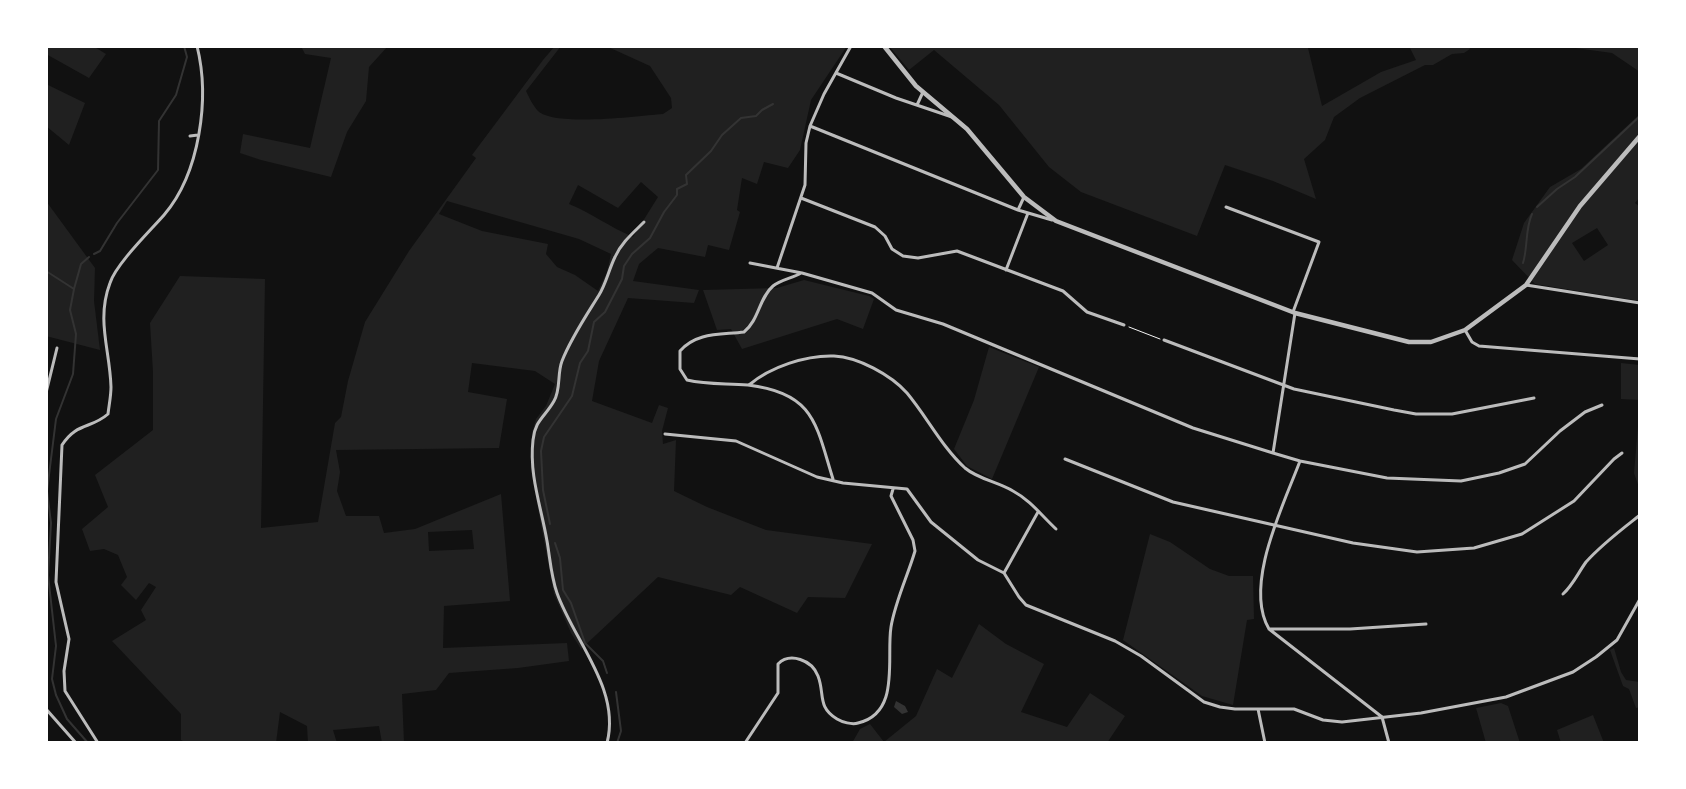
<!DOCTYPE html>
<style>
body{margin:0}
#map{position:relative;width:1686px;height:789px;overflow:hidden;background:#111;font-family:Quicksand,sans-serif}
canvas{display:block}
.frame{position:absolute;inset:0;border:48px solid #fff;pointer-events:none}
</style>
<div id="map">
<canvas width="1686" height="789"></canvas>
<div class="frame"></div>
</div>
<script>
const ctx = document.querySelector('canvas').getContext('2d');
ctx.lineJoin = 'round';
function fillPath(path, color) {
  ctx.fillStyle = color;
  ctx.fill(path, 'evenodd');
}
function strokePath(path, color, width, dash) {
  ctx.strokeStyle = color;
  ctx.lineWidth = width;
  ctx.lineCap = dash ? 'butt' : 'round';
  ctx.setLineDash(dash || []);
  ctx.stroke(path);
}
fillPath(new Path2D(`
 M 46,46 L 93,46 L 106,54 L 89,78 L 46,54 Z
 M 301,46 L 388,46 L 369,67 L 366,101 L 347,132 L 331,177 L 261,160 L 240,153 L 243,134 L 310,148 L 331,58 L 305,54 Z
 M 555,46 L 561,46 L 526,91 C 529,97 533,106 538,111 C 555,127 638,116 663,114 L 672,108 L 671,98 L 650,66 L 606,46 L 847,46 L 811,100 L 800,150 L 788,168 L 764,162 L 757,184 L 742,178 L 737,210 L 740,212 L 729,250 L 708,245 L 705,257 L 658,248 L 639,264 L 633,281 L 699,290 L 694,303 L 628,298 L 599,361 L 592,401 L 652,423 L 659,405 L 668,408 L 662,431 L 663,444 L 676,440 L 674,491 L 707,507 L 766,530 L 872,544 L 845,598 L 808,597 L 797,613 L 740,587 L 731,595 L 658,577 L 581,649 L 571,633 L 554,594 L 531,471 L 532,433 L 536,419 L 546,406 L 555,384 L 535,371 L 472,363 L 468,392 L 507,399 L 499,448 L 336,450 L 340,472 L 337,491 L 346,516 L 379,516 L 384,533 L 415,529 L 501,494 L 510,601 L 444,606 L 443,648 L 567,643 L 569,661 L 518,668 L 449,673 L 436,690 L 402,694 L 404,743 L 382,743 L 379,726 L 333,730 L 337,743 L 308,743 L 307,726 L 280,712 L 276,743 L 187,743 L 181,740 L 181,714 L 112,641 L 146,620 L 141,610 L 156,587 L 149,583 L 136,600 L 121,585 L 127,577 L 118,555 L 104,549 L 90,551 L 82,529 L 108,507 L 95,475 L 153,430 L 153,372 L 150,323 L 180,276 L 265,279 L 261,528 L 318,522 L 335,423 L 341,417 L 348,381 L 365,322 L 409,251 L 476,158 L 472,155 L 543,60 ZM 641,182 L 658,197 L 633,237 C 610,227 591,213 569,204 L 578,185 L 618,208 ZM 447,201 L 579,239 L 611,254 L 607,272 L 598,291 L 575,275 L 557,267 L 546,254 L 548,244 L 482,231 L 439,214 ZM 472,530 L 474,549 L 429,551 L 428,532 Z
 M 889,46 L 1325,46 L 1308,48 L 1322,106 L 1381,72 L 1416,60 L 1409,46 L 1469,46 L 1470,49 L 1464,53 L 1452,54 L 1433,65 L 1425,65 L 1360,98 L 1334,117 L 1325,140 L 1304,159 L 1316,199 L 1273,181 L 1225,165 L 1197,236 L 1081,192 L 1049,167 L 999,105 L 934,50 L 909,70 Z
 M 1561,46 L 1640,46 L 1640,72 L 1612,53 Z
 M 46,84 L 85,103 L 69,145 L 46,126 Z
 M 1640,114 L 1640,197 L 1635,203 L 1640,207 L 1640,301 L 1535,284 L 1512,260 L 1524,223 L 1550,187 L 1581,169 ZM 1597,228 L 1608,245 L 1584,261 L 1572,243 Z
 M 46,201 L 95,268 L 94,301 L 100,350 L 46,336 Z
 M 804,280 L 869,296 L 874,299 L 863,329 L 837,319 L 742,349 L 731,329 L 717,330 L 703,290 L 777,288 Z
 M 989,347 L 1039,367 L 992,479 L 967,466 L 954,449 L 974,400 Z
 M 1621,363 L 1640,365 L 1640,400 L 1621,399 Z
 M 1640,403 L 1640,490 L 1634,473 Z
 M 1150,534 L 1170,542 L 1210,569 L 1229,576 L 1253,576 L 1254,619 L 1247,620 L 1233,705 L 1202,696 L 1123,640 Z
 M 979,624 L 1006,644 L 1044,664 L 1021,712 L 1067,727 L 1090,693 L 1125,716 L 1107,743 L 852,743 L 860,729 L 870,724 L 884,742 L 916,716 L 937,669 L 952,678 Z
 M 1614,648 L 1621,672 L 1626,680 L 1640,682 L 1640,707 L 1636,708 L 1629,689 L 1623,686 L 1610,650 Z
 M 1501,703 L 1508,706 L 1520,743 L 1486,743 L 1476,708 Z
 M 1593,715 L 1604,743 L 1561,743 L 1557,730 Z`), '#202020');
fillPath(new Path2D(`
 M 896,701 L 905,706 L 908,712 L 902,714 L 894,707 Z`), '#333');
strokePath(new Path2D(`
 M 1537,207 L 1557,189 L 1575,177 L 1640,116
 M 94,254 L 100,251 L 117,223 L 158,170 L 159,121 L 176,95 L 187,57 L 184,46
 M 1523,263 C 1528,247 1525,229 1532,214
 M 46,271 L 74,289 L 70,310 L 76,334 L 73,374 L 56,419 L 47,491 L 51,523 L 48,575 L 56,646 L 52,679 L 56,695 L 67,719 L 88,743
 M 74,289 L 81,264 L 89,257
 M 550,524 L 543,490 L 541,451 L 544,437 L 572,396 L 580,363 L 588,351 L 594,322 L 605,312 L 622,279 L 624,266 L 632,254 L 650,238 L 664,212 L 677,195 L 677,189 L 687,184 L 686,175 L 711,151 L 722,135 L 741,118 L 756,116 L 762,110 L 773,104
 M 555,543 L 560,558 L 563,590 L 571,603 L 585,643 L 603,661 L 607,673
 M 616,692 L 621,731 L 617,743`), '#333', 2);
strokePath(new Path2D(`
 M 1129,327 L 1160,339`), '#f5f5f5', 1);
strokePath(new Path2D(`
 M 836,73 L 896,98 L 952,117
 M 917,105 L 923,92
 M 810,126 L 1018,210 L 1052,220
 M 190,136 L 198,135
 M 801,198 L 875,227 L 885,236 L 892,249 L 903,256 L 918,258 L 957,251 L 1063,291 L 1087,312 L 1124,325
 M 1226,207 L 1319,242 L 1293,312
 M 1018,210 L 1024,197
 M 750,263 L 802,273 L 872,293 L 896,310 L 943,324 L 1193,428 L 1273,453
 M 777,268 L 805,185 L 806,143 L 810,126 L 824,94 L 851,46
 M 1006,270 L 1028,213
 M 801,273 C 793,278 780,280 773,286 C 759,298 759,320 744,332 C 720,335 697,332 680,351 L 680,369 L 687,380 C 708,385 727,383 748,385 C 815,393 816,425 833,479
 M 1526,285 L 1640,303
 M 1295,313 L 1273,453 L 1300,461 C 1284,504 1243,585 1269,629 L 1382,717
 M 1465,330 L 1472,342 L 1479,346 L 1640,359
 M 1164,340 L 1294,389 L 1394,410 L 1416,414 L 1452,414 L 1534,398
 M 749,385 C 770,367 806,355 834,356 C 858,357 891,375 907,393 C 927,417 942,447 965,468 C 978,479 998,482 1013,491 C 1030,500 1042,516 1056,529
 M 46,393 L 57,348
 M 665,434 L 736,441 L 817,477 L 843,483 L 907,489 L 931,522 L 978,560 L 1004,573 L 1019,597 L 1026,605 L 1115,641 L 1141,656 L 1204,702 L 1220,707 L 1235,709 L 1294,709 L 1323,720 L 1342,722 L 1421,713 L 1506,697 L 1573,672 L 1596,657 L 1617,640 L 1640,599
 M 1065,459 L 1173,502 L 1353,543 L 1417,552 L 1474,548 L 1522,534 L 1574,501 L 1614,459 L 1622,453
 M 1300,461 L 1387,478 L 1461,481 L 1499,473 L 1525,464 L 1560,431 L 1585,412 L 1602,405
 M 1004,573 L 1038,512
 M 1563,594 C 1573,585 1578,573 1586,562 C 1602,544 1621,530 1640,515
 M 1269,629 L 1350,629 L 1426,624
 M 46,709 L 76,743
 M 1258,709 L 1265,743
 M 1382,717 L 1389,743
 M 98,743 L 65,691 L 64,671 L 69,639 L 56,582 L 62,445 C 77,422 91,429 108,414 C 109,405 111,396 111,387 C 110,350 96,320 110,283 C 116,264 150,231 164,215 C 200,173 210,98 197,46
 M 607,743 C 621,689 574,641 557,593 C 551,576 550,558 547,541 C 541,506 529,475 533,440 C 535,420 545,417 554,401 C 561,389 557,374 562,361 C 571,338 586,316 599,295 C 606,284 609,269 615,257 C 621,243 633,233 644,222
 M 745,743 L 778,693 L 778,664 C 790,652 812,660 818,676 C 825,694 817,707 837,719 C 842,722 852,725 858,723 C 901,713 886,658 891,627 C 895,602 908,575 915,551 L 913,540 L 891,496 L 893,489`), '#bcbcbc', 3);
strokePath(new Path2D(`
 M 884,46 L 916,86 L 967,129 L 1024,197 L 1056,221 L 1295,313 L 1409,342 L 1431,342 L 1465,330 L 1526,285 L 1580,206 L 1640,136`), '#bcbcbc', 4.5);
</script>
